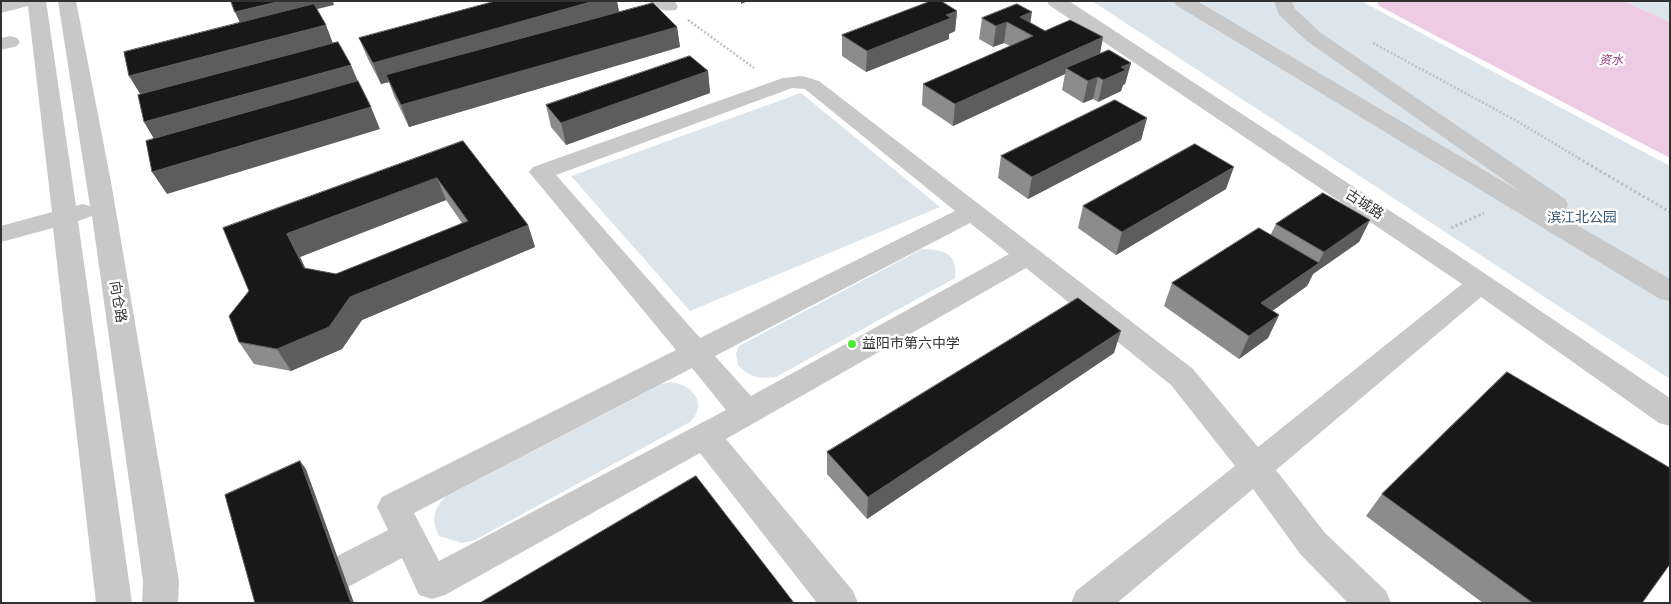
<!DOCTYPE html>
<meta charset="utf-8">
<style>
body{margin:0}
#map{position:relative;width:1671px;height:604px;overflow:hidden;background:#fff;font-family:Roboto,sans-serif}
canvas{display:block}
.frame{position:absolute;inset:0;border:2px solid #313131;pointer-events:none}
</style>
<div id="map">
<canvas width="1671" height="604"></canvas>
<div class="frame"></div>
</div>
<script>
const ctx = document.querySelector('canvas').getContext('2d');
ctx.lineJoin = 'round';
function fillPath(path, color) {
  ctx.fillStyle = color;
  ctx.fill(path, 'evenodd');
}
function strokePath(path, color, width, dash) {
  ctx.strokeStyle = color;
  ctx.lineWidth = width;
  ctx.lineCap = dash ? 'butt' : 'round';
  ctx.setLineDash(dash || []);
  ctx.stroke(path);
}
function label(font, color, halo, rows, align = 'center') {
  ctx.font = font + ' Roboto,"Noto Sans SC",sans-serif';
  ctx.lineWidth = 5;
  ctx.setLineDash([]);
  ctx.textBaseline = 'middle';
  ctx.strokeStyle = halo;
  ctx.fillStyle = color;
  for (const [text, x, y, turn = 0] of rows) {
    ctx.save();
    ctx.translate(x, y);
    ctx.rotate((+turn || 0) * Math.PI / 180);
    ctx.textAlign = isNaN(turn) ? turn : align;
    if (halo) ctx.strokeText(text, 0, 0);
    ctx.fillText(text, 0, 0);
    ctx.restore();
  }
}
fillPath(new Path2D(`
 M 1092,1 L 1361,1 L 1670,166 L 1670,379 Z
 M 1624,1 L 1670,1 L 1670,22 Z
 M 801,93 L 940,207 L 690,311 L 571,176 Z
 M 922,249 C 943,250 958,252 955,278 L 776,377 C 760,379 749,378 738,365 L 736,354 L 739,346 Z
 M 670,382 C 692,384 709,404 690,422 L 475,540 L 462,543 L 439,536 C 431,520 433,507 447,496 L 662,384 Z`), '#dce5eb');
fillPath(new Path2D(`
 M 1377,1 L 1624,1 L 1670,22 L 1670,158 L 1379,6 Z`), '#eecbe4');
strokePath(new Path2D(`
 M 688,20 L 754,68
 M 1373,43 L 1515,120 L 1580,159`), '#c1c1c1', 2.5, [2, 2]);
strokePath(new Path2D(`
 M 1578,158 L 1670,212
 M 1451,228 L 1484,213`), '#c1c1c1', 3, [2.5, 2.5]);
fillPath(new Path2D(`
 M 1,1 L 46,1 L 76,206 L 82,204 L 90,206 L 58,1 L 76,1 L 111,182 L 179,581 L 178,603 L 142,603 L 143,581 L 92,216 L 78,221 L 132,603 L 96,603 L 53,228 L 1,242 L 1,226 L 52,212 L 28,6 L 1,13 Z
 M 649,1 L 674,1 L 678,6 L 676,10 C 666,12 655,9 649,1 Z
 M 1047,1 L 1069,1 L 1441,244 L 1670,398 L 1670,426 L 1659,423 L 1481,297 L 1276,470 L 1325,533 L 1386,591 L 1391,603 L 1348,603 L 1301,555 L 1253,489 L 1117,603 L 1071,603 L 1076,591 L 1235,466 L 1171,385 L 1026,268 L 726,439 L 853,591 L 858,603 L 817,603 L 700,453 L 445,595 L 432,599 L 419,595 L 402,558 L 318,603 L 264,603 L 269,591 L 388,530 L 377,507 L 382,497 L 676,350 L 529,172 L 533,167 L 783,78 L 802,76 L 819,81 L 1193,369 L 1258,447 L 1462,284 L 1049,5 ZM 792,88 L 805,89 L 955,211 L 700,338 L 556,175 ZM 970,223 L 1009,254 L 751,396 L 715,356 ZM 692,368 L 726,410 L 439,561 L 414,513 Z
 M 1174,1 L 1197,1 L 1521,192 L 1307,41 L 1279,15 L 1274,1 L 1292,1 L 1295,9 L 1321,33 L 1565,199 L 1568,205 L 1565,211 L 1556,213 L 1670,279 L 1670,301 L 1660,299 L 1176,5 Z
 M 10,36 L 17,38 L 20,42 L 17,46 L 1,50 L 1,38 Z`), '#c8c8c8');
fillPath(new Path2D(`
 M 957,11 L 955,31 L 949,34 L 949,39 L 866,72 L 842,56 L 842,35 Z
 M 619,12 L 677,27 L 680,47 L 409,127 L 394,96 L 389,82 L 381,84 L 368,59 L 359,38 Z
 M 982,18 L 1030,23 L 1045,31 L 1103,37 L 1100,54 L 1131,63 L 1125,84 L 1123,85 L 1121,91 L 1098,102 L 1093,99 L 1083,103 L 1062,90 L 1065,74 L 953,126 L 922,105 L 923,84 L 1010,46 L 1004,43 L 993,47 L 979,39 Z
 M 708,71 L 710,93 L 566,145 L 551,127 L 546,105 Z
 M 1147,118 L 1141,140 L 1028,199 L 998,178 L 1001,156 Z
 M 463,141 L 528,225 L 535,247 L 362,320 L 342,349 L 291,371 L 254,364 L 239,342 L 249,291 ZM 446,200 L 462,223 L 336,274 L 305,268 L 300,257 Z
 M 1226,189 L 1116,255 L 1078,228 L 1083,206 Z
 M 1370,220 L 1359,242 L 1313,274 L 1307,286 L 1272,311 L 1279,315 L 1268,338 L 1239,359 L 1164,306 L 1172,283 L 1271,234 L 1276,224 Z
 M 1114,353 L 867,519 L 827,474 L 827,452 Z
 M 1382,494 L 1642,603 L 1483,603 L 1366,516 Z`), '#8c8c8c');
fillPath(new Path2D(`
 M 281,1 L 333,1 L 334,5 L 242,27 L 235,12 Z
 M 594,1 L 617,1 L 620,16 L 386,75 L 389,82 L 381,84 L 373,63 Z
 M 741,1 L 748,1 L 741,4 Z
 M 957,11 L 955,31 L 949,34 L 949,39 L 866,72 L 867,51 Z
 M 1032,12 L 1029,32 L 1020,17 Z
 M 1007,22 L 1004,43 L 993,47 L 996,26 Z
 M 326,25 L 334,46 L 142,97 L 129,76 Z
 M 677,27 L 680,47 L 409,127 L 401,105 Z
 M 1103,37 L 1099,58 L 1066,68 L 1065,74 L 953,126 L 955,104 Z
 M 1131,63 L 1125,84 L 1123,85 L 1121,91 L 1098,102 L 1103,80 L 1121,67 Z
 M 351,65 L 360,86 L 157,144 L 144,122 Z
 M 708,71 L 710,93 L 566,145 L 561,123 Z
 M 1098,77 L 1093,99 L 1083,103 L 1088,81 Z
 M 371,107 L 380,129 L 167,194 L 152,172 Z
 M 1147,118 L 1141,140 L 1028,199 L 1032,177 Z
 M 1234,167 L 1226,189 L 1116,255 L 1122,232 Z
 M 437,178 L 446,200 L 300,257 L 316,290 L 304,268 L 287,234 Z
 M 1370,220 L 1359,242 L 1313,274 L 1307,286 L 1251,326 L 1261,303 L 1318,264 L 1324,252 Z
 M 528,225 L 535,247 L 362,320 L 342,349 L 291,371 L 277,349 L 350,297 Z
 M 1279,315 L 1268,338 L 1239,359 L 1249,336 Z
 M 1121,331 L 1114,353 L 867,519 L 868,497 Z
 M 300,461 L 306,469 L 354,603 L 351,603 Z`), '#5d5d5d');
const building = new Path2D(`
 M 231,1 L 281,1 L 235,12 Z
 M 496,1 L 594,1 L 373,63 L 359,38 Z
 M 931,1 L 941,1 L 957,11 L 946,15 L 951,18 L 867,51 L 842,35 Z
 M 653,3 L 677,27 L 401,105 L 386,75 Z
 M 314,4 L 326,25 L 129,76 L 124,52 Z
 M 1017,4 L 1032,12 L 1020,17 L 1045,31 L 1070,20 L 1103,37 L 955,104 L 923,84 L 1033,36 L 1007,22 L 996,26 L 982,18 Z
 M 338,42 L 351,65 L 144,122 L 138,95 Z
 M 1109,50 L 1131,63 L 1121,67 L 1126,70 L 1103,80 L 1098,77 L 1088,81 L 1066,68 Z
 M 690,56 L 708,71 L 561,123 L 546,105 Z
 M 358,81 L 371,107 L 152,172 L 146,141 Z
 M 1115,100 L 1147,118 L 1032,177 L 1001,156 Z
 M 463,141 L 528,225 L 350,297 L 329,327 L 277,349 L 239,342 L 229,316 L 249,291 L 223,228 ZM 437,178 L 468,221 L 336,274 L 304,268 L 287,234 Z
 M 1195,144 L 1234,167 L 1122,232 L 1083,206 Z
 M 1323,193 L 1370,220 L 1324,252 L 1276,224 Z
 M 1259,228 L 1319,263 L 1261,303 L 1279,315 L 1249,336 L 1172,283 Z
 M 1078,298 L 1121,331 L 868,497 L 827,452 Z
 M 1507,372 L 1670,468 L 1670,564 L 1642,603 L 1533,603 L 1382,494 Z
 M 300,461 L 351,603 L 255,603 L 225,495 Z
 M 696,476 L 794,603 L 480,603 Z`);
fillPath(building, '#181818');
strokePath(building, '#5d5d5d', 1);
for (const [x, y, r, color] of [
 [852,344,5,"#50eb30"]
]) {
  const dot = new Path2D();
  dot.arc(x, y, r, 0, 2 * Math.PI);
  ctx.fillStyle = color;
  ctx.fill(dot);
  strokePath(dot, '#fff', 2);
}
label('italic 12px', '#963b7c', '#fff', [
 ["资水",1611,61]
]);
label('14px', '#313131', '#fff', [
 ["古城路",1364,205,33],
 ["向仓路",117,302,81]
]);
label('14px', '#3c596f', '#fff', [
 ["滨江北公园",1582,218]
]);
label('14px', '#313131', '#fff', [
 ["益阳市第六中学",862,344]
], 'left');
</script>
